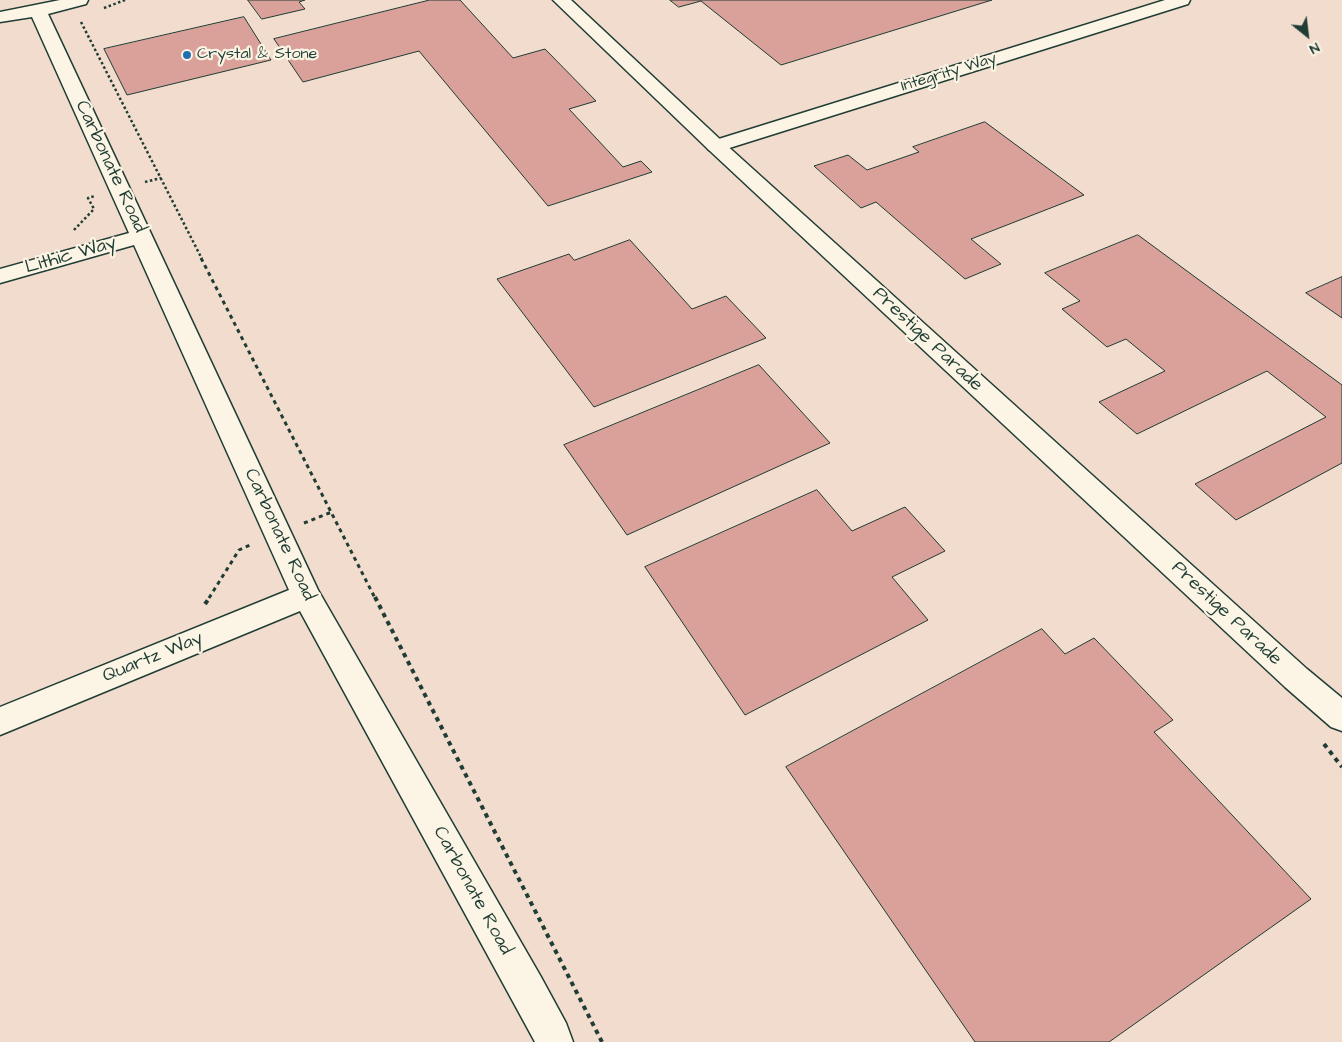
<!DOCTYPE html>
<style>
body{margin:0}
#map{position:relative;width:1342px;height:1042px;overflow:hidden;background:#fcf5e5;font-family:"Architects Daughter",sans-serif}
canvas{display:block}
.north{position:absolute;left:1282px;top:10px;width:50px;height:50px;-webkit-text-stroke:4px #fcf5e5;paint-order:stroke;rotate:151deg;font-size:14px;font-weight:700;line-height:20px;text-align:center;color:#1f3d34}
.north::after{content:'';display:block;margin:auto;width:18px;height:22px;background:#1f3d34;clip-path:polygon(50% 0,100% 100%,50% 72%,0 100%)}
</style>
<div id="map">
<canvas width="1342" height="1042"></canvas>
<div class="north">N</div>
</div>
<script>
const ctx = document.querySelector('canvas').getContext('2d');
ctx.lineJoin = 'round';
function fillPath(path, color) {
  ctx.fillStyle = color;
  ctx.fill(path, 'evenodd');
}
function strokePath(path, color, width, dash) {
  ctx.strokeStyle = color;
  ctx.lineWidth = width;
  ctx.lineCap = dash ? 'butt' : 'round';
  ctx.setLineDash(dash || []);
  ctx.stroke(path);
}
function label(font, color, halo, rows, align = 'center') {
  ctx.font = font + ' "Architects Daughter",sans-serif';
  ctx.lineWidth = 4.5;
  ctx.setLineDash([]);
  ctx.textBaseline = 'middle';
  ctx.strokeStyle = halo;
  ctx.fillStyle = color;
  for (const [text, x, y, turn = 0] of rows) {
    ctx.save();
    ctx.translate(x, y);
    ctx.rotate((+turn || 0) * Math.PI / 180);
    ctx.textAlign = isNaN(turn) ? turn : align;
    if (halo) ctx.strokeText(text, 0, 0);
    ctx.fillText(text, 0, 0);
    ctx.restore();
  }
}
fillPath(new Path2D(`
 M 0,0 L 1342,0 L 1342,1042 L 0,1042 Z`), '#f2dcce');
const building = new Path2D(`
 M 248,0 L 305,0 L 299,2 L 305,9 L 262,19 Z
 M 430,0 L 460,0 L 513,58 L 545,49 L 596,101 L 569,109 L 623,167 L 641,161 L 652,172 L 548,206 L 419,51 L 303,82 L 274,39 Z
 M 670,0 L 992,0 L 781,65 L 701,1 L 679,7 Z
 M 244,17 L 271,60 L 127,95 L 104,49 Z
 M 985,122 L 1084,195 L 971,239 L 1001,264 L 965,279 L 876,202 L 861,208 L 814,166 L 848,155 L 867,170 L 919,152 L 913,147 Z
 M 1138,235 L 1342,385 L 1342,463 L 1236,520 L 1195,484 L 1326,417 L 1267,371 L 1137,434 L 1099,402 L 1165,371 L 1126,339 L 1107,347 L 1062,309 L 1080,301 L 1045,273 Z
 M 630,240 L 692,309 L 726,296 L 766,338 L 594,407 L 497,279 L 569,254 L 574,260 Z
 M 1342,277 L 1342,318 L 1306,293 Z
 M 759,365 L 830,443 L 627,535 L 564,445 Z
 M 817,490 L 852,531 L 905,507 L 945,551 L 892,577 L 928,620 L 745,715 L 645,567 Z
 M 1042,629 L 1065,654 L 1094,638 L 1173,720 L 1154,732 L 1311,899 L 1109,1042 L 975,1042 L 786,767 Z`);
fillPath(building, '#daa19a');
strokePath(building, '#1f3d34', 1);
const street = new Path2D(`
 M 60,0 L 88,0 L 86,4 L 48,14 L 318,590 L 541,977 L 566,1023 L 573,1042 L 535,1042 L 300,611 L 0,735 L 0,707 L 289,590 L 134,245 L 0,283 L 0,269 L 129,233 L 32,17 L 0,22 L 0,12 Z
 M 1165,0 L 1190,0 L 1188,4 L 723,150 L 716,152 L 709,150 L 706,146 L 709,142 Z`);
const secondary = new Path2D(`
 M 553,0 L 571,0 L 723,142 L 1307,669 L 1342,698 L 1342,731 L 1331,727 L 1285,687 L 709,150 Z`);
strokePath(street, '#1f3d34', 3);
strokePath(secondary, '#1f3d34', 3);
strokePath(new Path2D(`
 M 104,8 L 125,0
 M 81,22 L 202,259
 M 145,182 L 161,178
 M 74,230 L 94,209 L 88,198 L 95,196`), '#1f3d34', 2.5, [2.5, 2.5]);
strokePath(new Path2D(`
 M 201,258 L 375,598
 M 304,523 L 332,512
 M 209,598 L 239,550 L 250,545`), '#1f3d34', 3, [4, 4]);
strokePath(new Path2D(`
 M 375,597 L 602,1042
 M 205,604 L 210,597
 M 1324,744 L 1342,767`), '#1f3d34', 4, [4.5, 4.5]);
fillPath(street, '#fcf5e5');
fillPath(secondary, '#fcf5e5');
for (const [x, y, r, color] of [
 [187,55,5,"#1f6fb2"]
]) {
  const dot = new Path2D();
  dot.arc(x, y, r, 0, 2 * Math.PI);
  ctx.fillStyle = color;
  ctx.fill(dot);
  strokePath(dot, '#fcf5e5', 2);
}
label('16px', '#1f3d34', '#fcf5e5', [
 ["Crystal & Stone",197,55]
], 'left');
label('16px', '#1f3d34', '#fcf5e5', [
 ["Integrity Way",949,73,-17]
]);
label('19px', '#1f3d34', '#fcf5e5', [
 ["Carbonate Road",110,167,65],
 ["Lithic Way",71,256,-16],
 ["Prestige Parade",927,340,43],
 ["Carbonate Road",279,535,65],
 ["Prestige Parade",1226,614,43],
 ["Quartz Way",153,658,-22],
 ["Carbonate Road",472,891,61]
]);
</script>
